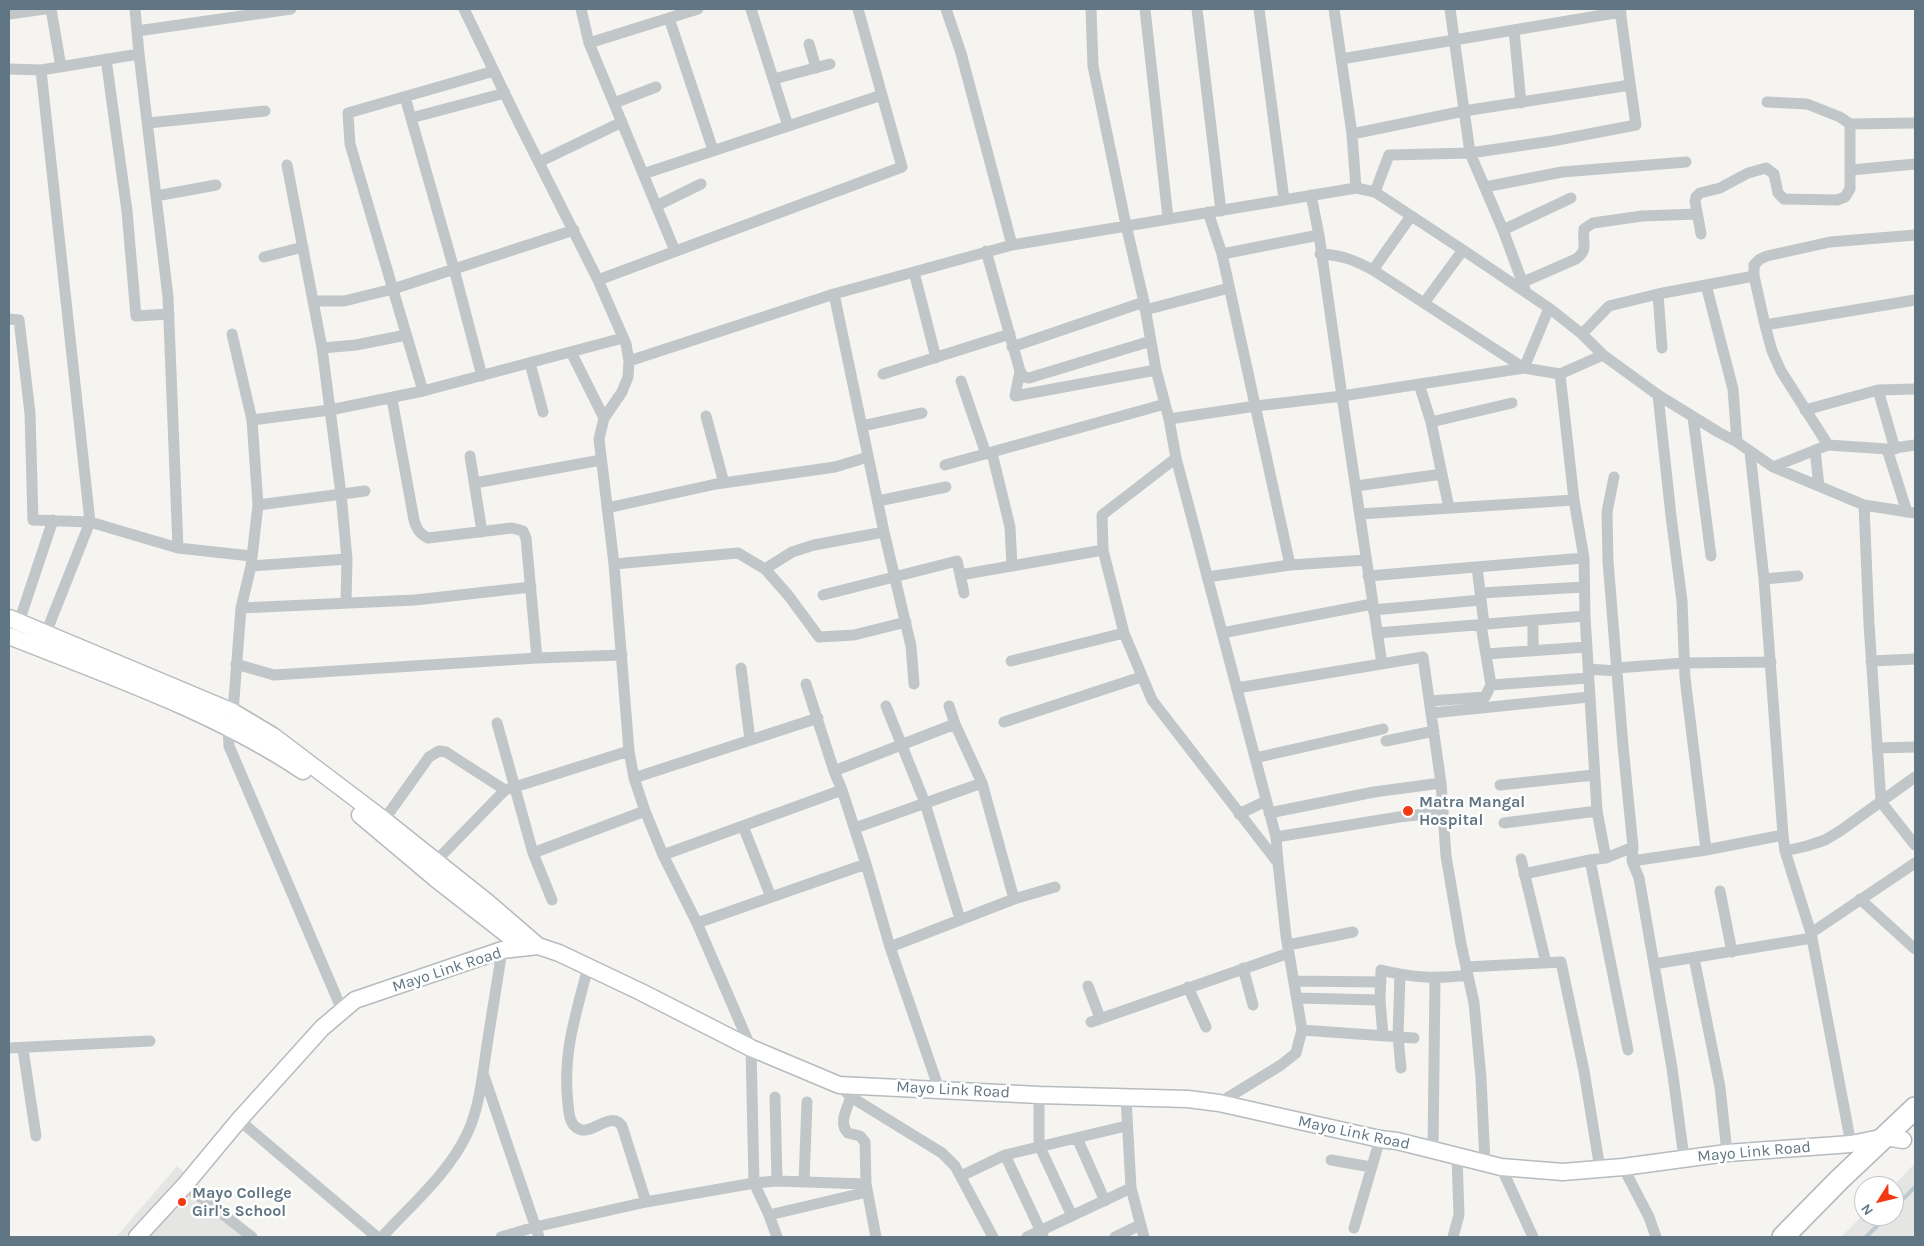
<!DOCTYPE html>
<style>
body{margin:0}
#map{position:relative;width:1924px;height:1246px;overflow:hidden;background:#f5f4f0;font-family:Karla,sans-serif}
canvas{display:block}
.frame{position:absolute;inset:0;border:10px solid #617684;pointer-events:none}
.north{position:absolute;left:1854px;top:1176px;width:50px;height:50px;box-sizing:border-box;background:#fff;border:1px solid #c0c8ce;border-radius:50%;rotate:234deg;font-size:14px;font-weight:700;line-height:20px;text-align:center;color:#617684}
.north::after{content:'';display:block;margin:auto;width:18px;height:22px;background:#f23912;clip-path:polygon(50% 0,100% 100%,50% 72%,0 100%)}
</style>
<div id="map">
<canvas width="1924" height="1246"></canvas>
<div class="frame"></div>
<div class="north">N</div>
</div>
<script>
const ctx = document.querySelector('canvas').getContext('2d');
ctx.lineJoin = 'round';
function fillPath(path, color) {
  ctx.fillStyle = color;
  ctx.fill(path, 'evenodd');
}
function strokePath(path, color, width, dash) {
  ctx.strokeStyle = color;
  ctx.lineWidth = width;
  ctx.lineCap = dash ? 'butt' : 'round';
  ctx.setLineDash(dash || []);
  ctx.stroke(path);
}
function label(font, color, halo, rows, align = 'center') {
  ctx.font = font + ' Karla,sans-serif';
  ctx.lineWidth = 5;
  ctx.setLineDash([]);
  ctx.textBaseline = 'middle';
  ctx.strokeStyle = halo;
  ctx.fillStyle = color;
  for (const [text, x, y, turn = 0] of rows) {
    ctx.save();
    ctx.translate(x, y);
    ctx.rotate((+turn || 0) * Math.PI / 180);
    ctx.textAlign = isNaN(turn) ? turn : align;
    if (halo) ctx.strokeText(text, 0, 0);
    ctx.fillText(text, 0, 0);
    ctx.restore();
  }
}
fillPath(new Path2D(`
 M 1915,1163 L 1915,1237 L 1841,1237 L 1864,1214 L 1864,1216 L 1894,1216 L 1894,1186 L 1893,1186 Z
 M 177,1166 L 259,1237 L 116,1237 Z`), '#e5e6e3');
strokePath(new Path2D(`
 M 1894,1208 L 1915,1187
 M 1866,1237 L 1887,1216`), '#bdcacf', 4);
const secondary = new Path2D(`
 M 9,618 L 233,712 L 273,736 L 384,820 L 487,902 L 538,946
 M 9,636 C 109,676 213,711 303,771
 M 360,815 L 436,879 L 523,947
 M 137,1237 L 185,1185 L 239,1120 L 322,1028 L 355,1000 L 502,950 L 538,946 L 559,953 L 641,992 L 751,1048 L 839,1085 L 1039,1095 L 1188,1099 L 1219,1103 L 1380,1139 L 1397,1141 L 1501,1167 L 1563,1172 L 1623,1167 L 1727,1153 L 1851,1144 L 1885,1137 L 1903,1140`);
const highway = new Path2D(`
 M 1783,1237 L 1839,1180 L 1915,1108`);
strokePath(secondary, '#b5bbbf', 19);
strokePath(highway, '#b5b9bc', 24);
strokePath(new Path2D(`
 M 51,9 L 61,67
 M 135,9 L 139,54
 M 464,9 L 518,121 L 598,280 L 626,344 L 629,361 L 628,377 L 622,392 L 604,418 L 599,439 L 614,564 L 629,751 L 634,778 L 645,811 L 663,855 L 697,923 L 751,1048 L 754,1183 L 769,1215 L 777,1237
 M 581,9 L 589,43 L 675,251
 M 751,9 L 788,126
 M 946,9 L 961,53 L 1012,245
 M 1091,9 L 1093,66 L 1126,225 L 1144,302 L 1156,370 L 1169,419 L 1256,406 L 1342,396 L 1319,235 L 1311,195
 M 1145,9 L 1168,218
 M 1197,9 L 1221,211
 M 1259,9 L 1284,199
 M 1334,9 L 1352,134 L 1356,188
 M 1450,9 L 1470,153 L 1503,230 L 1526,292
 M 9,14 L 45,9
 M 669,18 L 713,150
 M 1514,30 L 1521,103
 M 137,31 L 291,9
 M 589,43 L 698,9
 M 809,44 L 816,68
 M 106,59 L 127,211 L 136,316 L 169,314
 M 1341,59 L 1621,12
 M 9,69 L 41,70
 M 774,79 L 830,64
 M 405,97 L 454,269 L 482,376
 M 1767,102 L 1807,104 L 1840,117 L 1850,124 L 1915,123
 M 614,103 L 656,87
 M 411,118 L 505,93
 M 148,123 L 265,111
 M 1352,134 L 1464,111 L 1624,86 L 1630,83 L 1620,9
 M 539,162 L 622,122
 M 287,165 L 322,348 L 341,494 L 347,559 L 346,603
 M 1851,170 L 1915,164
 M 643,174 L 882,95
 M 1485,187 L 1562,172 L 1686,162
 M 1375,192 L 1389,155 L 1470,153 L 1552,141 L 1636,125 L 1630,83
 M 156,196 L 216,185
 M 656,206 L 701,184
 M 1208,212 L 1222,254 L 1290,565
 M 1503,230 L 1571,198
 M 1701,234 L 1695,201 L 1696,197 L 1700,193 L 1720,188 L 1748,173 L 1766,168 L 1774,174 L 1778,193 L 1784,199 L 1837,200 L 1845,197 L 1850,189 L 1850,124
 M 986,251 L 1020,371 L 1024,377 L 1029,378 L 1151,341
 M 1222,254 L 1319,235
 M 1320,254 C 1342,255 1354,260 1373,270 L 1524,368 L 1342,396 L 1382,664
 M 264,257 L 303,247
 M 1373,270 L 1411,216
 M 914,272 L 936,358
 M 598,280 L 902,167 L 858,9
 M 1521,283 L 1576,259 C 1589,249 1582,244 1584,229 L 1593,223 L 1642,216 L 1697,214
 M 1706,285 L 1733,389 L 1737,442
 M 834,294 L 884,532 L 911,646 L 914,684
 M 1658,294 L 1662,348
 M 313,301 L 344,301 L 393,289 L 574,230
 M 1424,303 L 1463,250
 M 1145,310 L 1229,288
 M 9,319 L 19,320 L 30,413 L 33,520 L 90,522 L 178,548 L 168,297 L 139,54 L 41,70 L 90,522 L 46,633
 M 1765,325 L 1915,300
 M 232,334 L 252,420 L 258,505 L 251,566 L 241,608 L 233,712 L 228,728 L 229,746 L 342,1010
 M 1582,334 L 1609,306 L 1658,294 L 1754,276
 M 1012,347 L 1144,302
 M 322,348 L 356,345 L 406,335
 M 571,352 L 604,418
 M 629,361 L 834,294 L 1012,245 L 1356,188 L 1375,192 L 1463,250 L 1549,308 L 1582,334 L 1603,355 L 1658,395 L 1718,432 L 1737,442 L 1773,467 L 1864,505 L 1915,513
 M 530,363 L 543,412
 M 1020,371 L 1015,396 L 1156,370
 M 883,374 L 1010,334
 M 1560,374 L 1603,355
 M 961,381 L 986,454
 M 1419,384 L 1431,422 L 1449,508
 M 1878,390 L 1895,449
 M 423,391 L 623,338
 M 1658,395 L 1671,516 L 1682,601 L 1685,678 L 1706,850
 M 392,399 L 414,520 C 417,530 420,534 428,538 L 512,528 L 523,531 L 526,538 L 537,658
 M 1805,410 L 1878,390 L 1915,389
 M 706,416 L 724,483
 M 1693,417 L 1711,556
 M 1169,419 L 1176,458 L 1276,837 L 1278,863
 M 252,420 L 330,410 L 423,391 L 350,144 L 348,113 L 494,71
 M 1431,422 L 1512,403
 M 862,426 L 922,413
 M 1828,445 L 1781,371 L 1772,351 L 1765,325 L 1754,276 L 1754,265 L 1760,259 L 1767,256 L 1830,242 L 1915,235
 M 1887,449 L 1907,512
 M 1815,450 L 1819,486
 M 992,453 L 1010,527 L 1012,566
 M 470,456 L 482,532
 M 1176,458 L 1102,515 L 1103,550 L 1124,633 L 1152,700 L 1278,863 L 1286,936 L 1302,1030 L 1296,1053 L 1281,1065 L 1219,1103
 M 945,465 L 1165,404
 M 1773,467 L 1828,445 L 1887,449 L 1915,445
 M 1614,477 L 1607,512 L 1608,561 L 1623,746 L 1633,847 L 1632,861 L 1639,878 L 1672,1068 L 1684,1158
 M 475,483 L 601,460
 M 1356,486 L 1442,474
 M 878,501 L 946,487
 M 258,505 L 365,491
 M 1864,505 L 1869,624 L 1881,802 L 1915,845
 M 607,508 L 716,484 L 835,467 L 868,457
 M 1360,514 L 1574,500
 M 178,548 L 251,556
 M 614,564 L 738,553 L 765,569 L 788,595 L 819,637 L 854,635 L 906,622
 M 251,566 L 347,559
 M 1477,567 L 1484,624
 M 765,569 L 792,552 L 814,545 L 884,532
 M 960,575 L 1103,550
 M 1368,576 L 1584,558
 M 1207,577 L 1290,565 L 1366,560
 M 1764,579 L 1798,576
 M 1480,593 L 1584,587
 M 823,595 L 957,561 L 964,593
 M 241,608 L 415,600 L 531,587
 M 1373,610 L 1481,600
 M 1533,620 L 1533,651
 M 19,622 L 53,520
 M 1481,625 L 1491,685
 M 1222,633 L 1372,604
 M 1377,633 L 1585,616
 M 1486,654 L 1586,647
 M 1011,661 L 1124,633
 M 1871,661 L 1915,659
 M 236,664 L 274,675 L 537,658 L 622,655
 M 741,668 L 750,740
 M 1616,668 L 1684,663 L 1771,662
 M 1588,669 L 1616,671
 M 806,684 L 834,771 L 842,790 L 866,864 L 890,947 L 939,1089
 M 1237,688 L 1423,657 L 1441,783 L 1446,856 L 1461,944 L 1474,1003 L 1481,1078 L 1485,1163
 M 1430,701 L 1485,697 L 1491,685 L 1588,678
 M 886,706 L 925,803 L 960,919
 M 949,706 L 955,724 L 982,783 L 1014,899
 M 1432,713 L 1589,697
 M 1004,722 L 1141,677
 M 497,723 L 533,853 L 552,900
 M 1386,741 L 1434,731
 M 1877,748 L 1915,747
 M 1255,758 L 1383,729
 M 834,771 L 955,724
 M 634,778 L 818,718
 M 1500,785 L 1594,775
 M 1269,813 L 1374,792 L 1441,783
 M 1239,814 L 1266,801
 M 384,820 L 429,757 L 439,751 L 446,752 L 505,790
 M 1504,823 L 1597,811
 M 743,826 L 771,897
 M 855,828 L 982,783
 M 1783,835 L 1785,851 L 1811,933 L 1851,1144
 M 1276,837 L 1399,817 L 1443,812
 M 1785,851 L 1807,846 L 1825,840 L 1840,831 L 1915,777
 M 533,853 L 645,811
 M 663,855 L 842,790
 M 1606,858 L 1633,847
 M 1521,859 L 1546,963
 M 1590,860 L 1628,1050
 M 436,861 L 505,790 L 629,751
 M 1632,861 L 1706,850 L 1783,835 L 1764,579 L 1750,452
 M 1524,874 L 1590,860 L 1606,858 L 1597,811 L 1585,616 L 1584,558 L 1574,500 L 1560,374 L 1524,368 L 1549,308
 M 1720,891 L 1732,952
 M 1860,899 L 1915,949
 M 697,923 L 866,864
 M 1811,933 L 1915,863
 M 1288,945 L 1353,932
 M 890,947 L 1014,899 L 1055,887
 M 1694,958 L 1720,1087 L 1727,1153
 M 1654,964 L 1812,938
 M 588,967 C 576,1015 562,1053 568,1104 C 569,1112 569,1123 577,1128 C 591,1138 610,1109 622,1126 L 646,1202
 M 1466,967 L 1561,962 L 1584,1071 L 1600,1169
 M 1243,968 L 1253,1005
 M 1400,975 L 1398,1037 L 1401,1068
 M 1294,981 L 1381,982
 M 1088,986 L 1100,1018
 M 1188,987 L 1206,1027
 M 1297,998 L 1380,1000
 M 1091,1022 L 1289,953
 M 1302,1030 L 1414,1038
 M 1383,1036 L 1380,1000 L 1381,970 C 1413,978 1436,979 1468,975
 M 9,1048 L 150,1041
 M 23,1049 L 36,1136
 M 483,1073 L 539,1237
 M 839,1085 L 851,1097 L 942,1153 L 955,1166 L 993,1237
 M 1039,1095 L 1039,1145 L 1072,1216
 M 775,1097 L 777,1181
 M 851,1097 C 847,1109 838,1123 848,1133 L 860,1136 L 865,1142 L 866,1184 L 876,1237
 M 1126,1098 L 1131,1188 L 1144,1237
 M 239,1120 L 377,1237
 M 1077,1138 L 1105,1201
 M 1433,1151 L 1435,979
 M 1005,1155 L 1043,1236
 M 1331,1160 L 1371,1167
 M 1501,1167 L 1533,1237
 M 1623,1167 L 1649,1217 L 1656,1237
 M 961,1176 L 1005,1155 L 1126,1126
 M 804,1182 L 807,1102
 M 185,1185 L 252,1237
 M 769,1215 L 867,1192
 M 1354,1228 L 1380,1139
 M 382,1237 C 411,1205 448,1174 467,1134 C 479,1109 482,1079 486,1052 C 491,1018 497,984 502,950
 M 501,1237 L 535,1227 L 646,1202 L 754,1183 L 777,1181 L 866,1184
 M 1027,1237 L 1131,1188
 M 1115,1237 L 1140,1225
 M 1453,1237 L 1459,1215 L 1457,1157`), '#c1c6c9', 11);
strokePath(secondary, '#fff', 16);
strokePath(highway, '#fff', 21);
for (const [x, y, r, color] of [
 [1408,811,6,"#f23912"],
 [182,1202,5,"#f23912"]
]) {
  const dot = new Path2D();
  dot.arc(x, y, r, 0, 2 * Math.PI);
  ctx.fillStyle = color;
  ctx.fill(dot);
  strokePath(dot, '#fff', 2);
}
label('bold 16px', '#617684', '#fff', [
 ["Matra Mangal",1419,802],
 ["Hospital",1419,820],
 ["Mayo College",192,1193],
 ["Girl's School",192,1211]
], 'left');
label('16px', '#617684', '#fff', [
 ["Mayo Link Road",447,970,-18],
 ["Mayo Link Road",953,1090,3],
 ["Mayo Link Road",1354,1133,12],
 ["Mayo Link Road",1754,1152,-5]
]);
</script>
